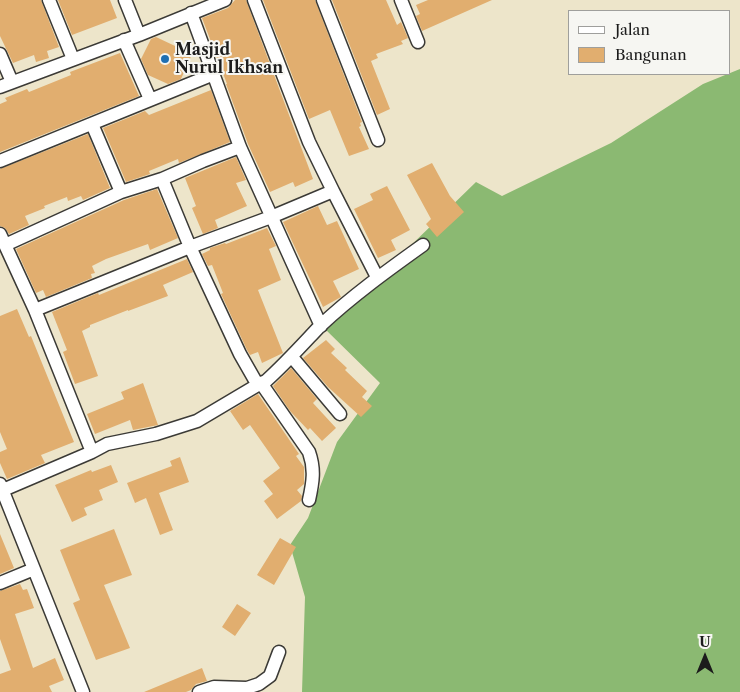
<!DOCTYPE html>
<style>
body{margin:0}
#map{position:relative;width:740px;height:692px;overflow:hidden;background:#ede5ca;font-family:"Libre Caslon Text",serif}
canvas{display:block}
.legend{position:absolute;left:568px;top:10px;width:162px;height:65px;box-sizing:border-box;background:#f6f6f2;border:1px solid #9f9f9c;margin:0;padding:6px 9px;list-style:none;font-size:15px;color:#1c1c1c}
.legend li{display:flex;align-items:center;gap:10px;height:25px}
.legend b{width:25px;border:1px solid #9f9f9c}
.north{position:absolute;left:680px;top:632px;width:50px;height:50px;-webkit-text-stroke:4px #f6f6f2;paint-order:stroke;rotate:0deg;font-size:14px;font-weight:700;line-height:20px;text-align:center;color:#1c1c1c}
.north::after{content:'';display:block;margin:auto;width:18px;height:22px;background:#1c1c1c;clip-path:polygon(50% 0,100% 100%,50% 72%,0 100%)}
</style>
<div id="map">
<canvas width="740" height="692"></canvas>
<ul class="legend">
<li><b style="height:6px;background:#fff"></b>Jalan</li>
<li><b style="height:14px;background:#e1ae6f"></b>Bangunan</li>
</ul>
<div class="north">U</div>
</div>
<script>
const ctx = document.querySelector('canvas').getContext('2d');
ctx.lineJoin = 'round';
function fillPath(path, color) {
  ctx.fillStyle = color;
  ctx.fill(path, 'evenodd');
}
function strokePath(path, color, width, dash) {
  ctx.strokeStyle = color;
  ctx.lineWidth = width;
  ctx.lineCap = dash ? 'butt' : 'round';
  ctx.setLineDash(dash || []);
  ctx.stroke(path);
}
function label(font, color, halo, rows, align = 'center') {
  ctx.font = font + ' "Libre Caslon Text",serif';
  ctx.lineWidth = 4;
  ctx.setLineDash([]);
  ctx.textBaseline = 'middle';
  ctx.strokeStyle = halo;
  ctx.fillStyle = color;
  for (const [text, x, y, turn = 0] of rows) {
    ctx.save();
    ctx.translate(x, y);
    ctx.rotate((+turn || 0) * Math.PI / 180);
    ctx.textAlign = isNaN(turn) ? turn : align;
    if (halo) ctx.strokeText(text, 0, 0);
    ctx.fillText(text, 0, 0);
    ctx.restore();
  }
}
fillPath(new Path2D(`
 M 740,69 L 740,692 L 302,692 L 305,597 L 290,545 L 308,518 L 337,442 L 380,383 L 325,329 L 476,182 L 502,196 L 611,143 L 703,84 Z`), '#8bb972');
fillPath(new Path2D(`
 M 0,0 L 41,0 L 59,47 L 47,51 L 49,58 L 36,62 L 34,55 L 13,63 L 0,36 Z
 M 58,0 L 110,0 L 117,18 L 72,35 Z
 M 235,0 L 246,0 L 313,179 L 295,187 L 293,182 L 270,192 L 248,144 L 226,84 L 227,84 L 202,18 L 228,8 Z
 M 263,0 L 315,0 L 362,122 L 360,123 L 361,126 L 359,127 L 369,149 L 349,156 L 330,110 L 309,119 Z
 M 332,0 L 386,0 L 397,25 L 401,22 L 408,38 L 401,41 L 403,44 L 376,54 L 378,58 L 371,61 L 390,109 L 377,115 Z
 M 428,0 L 492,0 L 422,31 L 416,16 L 420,14 L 416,5 Z
 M 156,37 L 192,54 L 181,79 L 168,84 L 148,75 L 141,59 L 151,39 Z
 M 120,53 L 139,96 L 0,152 L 0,104 L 7,101 L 5,98 L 27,89 L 29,92 L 71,75 L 70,72 Z
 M 211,90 L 230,142 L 179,163 L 178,159 L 149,171 L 150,174 L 126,182 L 103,128 L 145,111 L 149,115 Z
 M 88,134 L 110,188 L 83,200 L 81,196 L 68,201 L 67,197 L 44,206 L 45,208 L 25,216 L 29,225 L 9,234 L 5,228 L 0,226 L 0,169 Z
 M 236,157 L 246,180 L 236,183 L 247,206 L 215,220 L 218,228 L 203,234 L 192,208 L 196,206 L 185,178 Z
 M 432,163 L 450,196 L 464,212 L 437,237 L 426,224 L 431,219 L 407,175 Z
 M 387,186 L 410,230 L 391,240 L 396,250 L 378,258 L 354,209 L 373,200 L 370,194 Z
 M 157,189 L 178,238 L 150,250 L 148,244 L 106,259 L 92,266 L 95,273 L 91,274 L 92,278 L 46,297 L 43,290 L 36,293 L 16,249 L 124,200 Z
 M 318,206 L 327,225 L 337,221 L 359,269 L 333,281 L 341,297 L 323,307 L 283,222 Z
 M 267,228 L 276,246 L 269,249 L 281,280 L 258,290 L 283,353 L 262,363 L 258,352 L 250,355 L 247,350 L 221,294 L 223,293 L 212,265 L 208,266 L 202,254 L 210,250 L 210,248 L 225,243 L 226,244 Z
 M 187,259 L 193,272 L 163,285 L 168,296 L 128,311 L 128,310 L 90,325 L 90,327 L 82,331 L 98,376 L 75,384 L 63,352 L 67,350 L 52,312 L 98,293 L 99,295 Z
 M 17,309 L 29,337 L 31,336 L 74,442 L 41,455 L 45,463 L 7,479 L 0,463 L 0,452 L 7,449 L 0,432 L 0,316 Z
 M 326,340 L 335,349 L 331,353 L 347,368 L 345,370 L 367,391 L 362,397 L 372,406 L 361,417 L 328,387 L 303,358 Z
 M 291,368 L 317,399 L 313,403 L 336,428 L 322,441 L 310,428 L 308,430 L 290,411 L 273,386 Z
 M 143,383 L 158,425 L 133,430 L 130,420 L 95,434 L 87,414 L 124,399 L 121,392 Z
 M 258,394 L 299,454 L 296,456 L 304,467 L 304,484 L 297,490 L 302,496 L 301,501 L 277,519 L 264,501 L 273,494 L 263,481 L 280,468 L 250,425 L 243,430 L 230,411 Z
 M 180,457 L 189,482 L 159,493 L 173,530 L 160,535 L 146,498 L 135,503 L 127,483 L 172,466 L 170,461 Z
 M 111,465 L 118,482 L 99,490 L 103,500 L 84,508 L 87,515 L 72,522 L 55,485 L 91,470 L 92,472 Z
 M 114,529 L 132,575 L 104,585 L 130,648 L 96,660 L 73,603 L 80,600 L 60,550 Z
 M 0,534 L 14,568 L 0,574 Z
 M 280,538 L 296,547 L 274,585 L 257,575 Z
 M 20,584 L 23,590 L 27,589 L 34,608 L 15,614 L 33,668 L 55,658 L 64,680 L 49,686 L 52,692 L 0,692 L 0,674 L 11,670 L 0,639 L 0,591 Z
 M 237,604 L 251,613 L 235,636 L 222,627 Z
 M 202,668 L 207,681 L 196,684 L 191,690 L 186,692 L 144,692 Z`), '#e1ae6f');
const street = new Path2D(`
 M 49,0 L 73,59
 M 125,0 L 139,35
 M 323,0 L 378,140
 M 401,0 L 418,42
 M 191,13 L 240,147 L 321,326
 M 124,40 L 150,99
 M 0,54 L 12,82
 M 0,87 L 139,35 L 225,0
 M 92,124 L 121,192
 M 0,161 L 214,74
 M 162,179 L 190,247 L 240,354 L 256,382 L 261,383 L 266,381 C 285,364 302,345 320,326 C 352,296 388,270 423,245
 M 333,191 L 377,277
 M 0,234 L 35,310 L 92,452 L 3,490
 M 5,245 L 121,192 L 162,179 L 203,161 L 240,147
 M 35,310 L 190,247 L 271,217 L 333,191 L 309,142 L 254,0
 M 292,357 L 340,414
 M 92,452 L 107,444 L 156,434 L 197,421 L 261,383 L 309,452 C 315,469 313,482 309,500
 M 0,484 L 83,692
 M 0,583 L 34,569
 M 199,692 L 214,687 L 247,688 L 259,684 L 270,676 L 279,652`);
strokePath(street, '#3b3a36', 15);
strokePath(street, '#fff', 12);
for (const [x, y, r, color] of [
 [165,59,5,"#1f6fb2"]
]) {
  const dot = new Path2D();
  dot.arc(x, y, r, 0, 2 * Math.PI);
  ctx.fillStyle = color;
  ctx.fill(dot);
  strokePath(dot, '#f6f6f2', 2);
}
label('bold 16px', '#1c1c1c', '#f6f6f2', [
 ["Masjid",175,50],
 ["Nurul Ikhsan",175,68]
], 'left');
</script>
